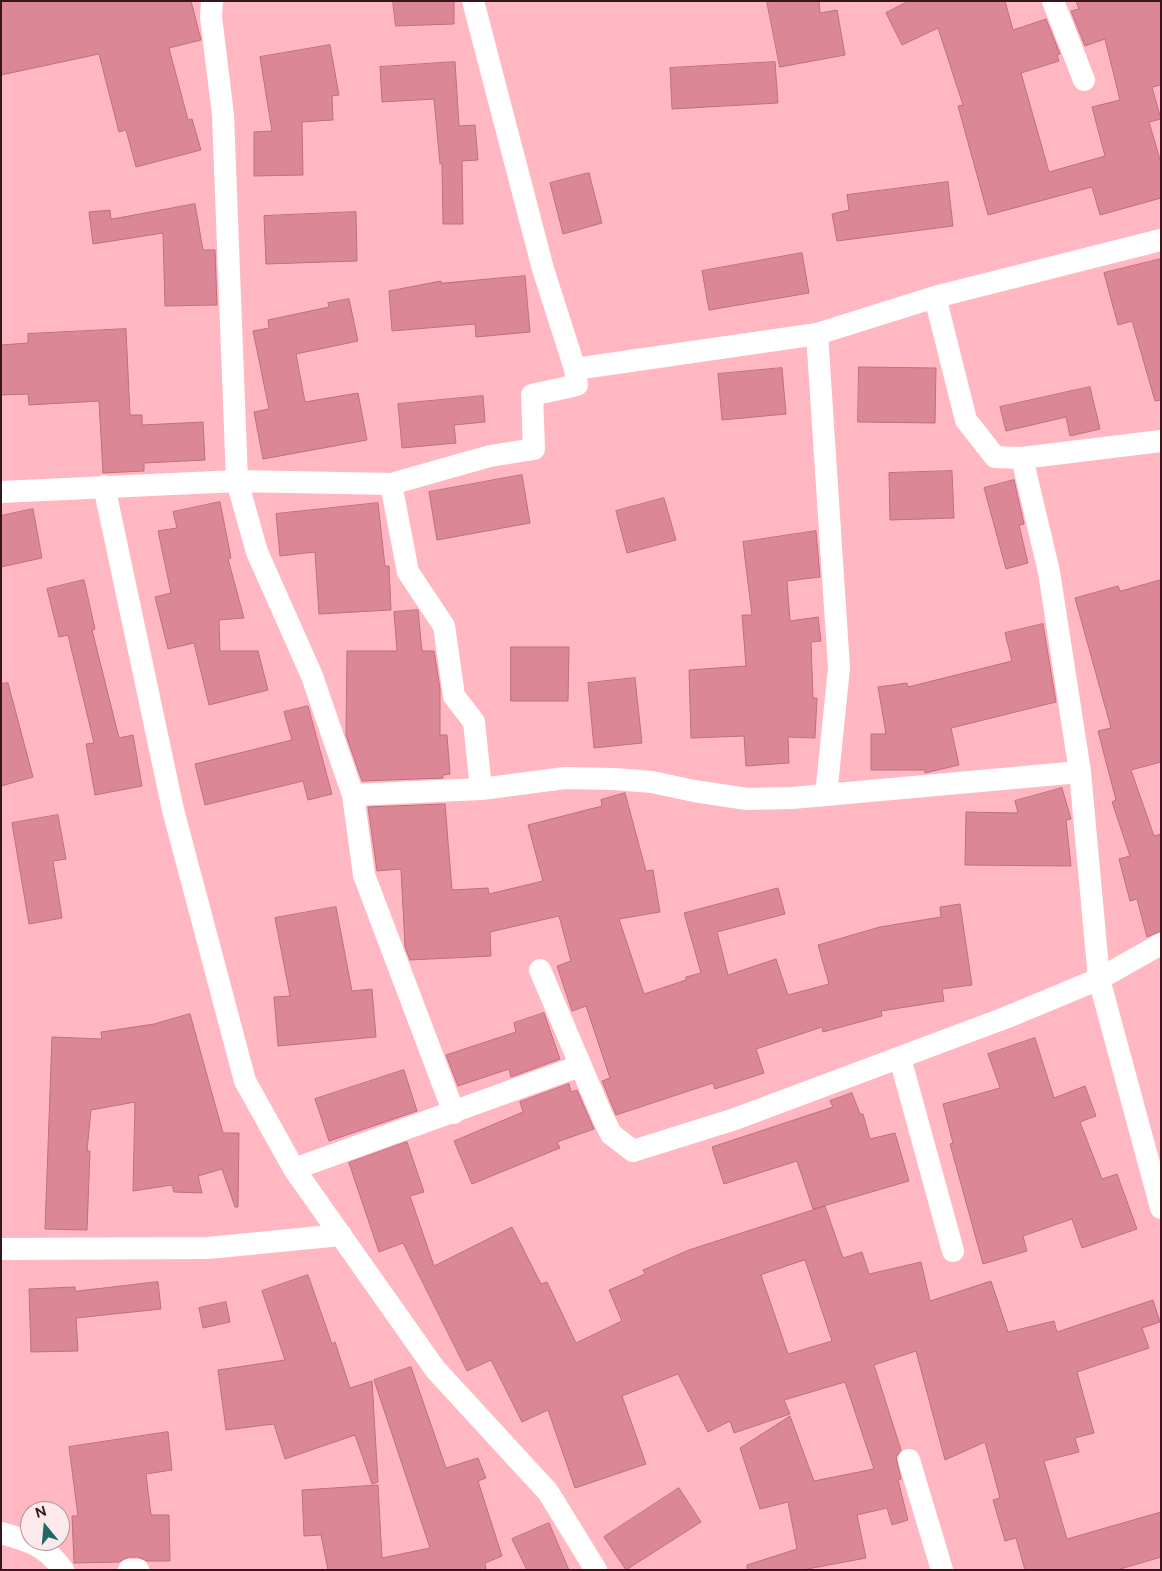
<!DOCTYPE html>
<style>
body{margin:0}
#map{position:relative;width:1162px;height:1571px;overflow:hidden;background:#ffb8c2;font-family:Figtree,sans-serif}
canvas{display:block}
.frame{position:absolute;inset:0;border:2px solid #36151c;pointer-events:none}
.north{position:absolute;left:20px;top:1501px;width:50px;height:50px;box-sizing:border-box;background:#fce9ec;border:1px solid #ad9499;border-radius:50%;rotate:343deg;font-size:14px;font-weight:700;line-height:20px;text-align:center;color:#36151c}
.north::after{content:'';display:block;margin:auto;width:18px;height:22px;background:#1e6965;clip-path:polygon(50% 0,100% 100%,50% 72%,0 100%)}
</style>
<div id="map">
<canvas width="1162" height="1571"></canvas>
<div class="frame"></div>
<div class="north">N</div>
</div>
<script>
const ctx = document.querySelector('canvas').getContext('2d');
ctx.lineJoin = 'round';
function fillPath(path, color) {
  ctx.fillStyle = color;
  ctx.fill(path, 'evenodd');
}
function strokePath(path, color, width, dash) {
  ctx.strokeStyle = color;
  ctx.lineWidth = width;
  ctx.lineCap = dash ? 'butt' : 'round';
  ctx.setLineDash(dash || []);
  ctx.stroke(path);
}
const building = new Path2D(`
 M 1,1 L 191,1 L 201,40 L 169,48 L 188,120 L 192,119 L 201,150 L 136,167 L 126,130 L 119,132 L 99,54 L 1,75 Z
 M 393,1 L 454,1 L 454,24 L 396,26 Z
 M 767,1 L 819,1 L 820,13 L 837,10 L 845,55 L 780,67 Z
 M 909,1 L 1005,1 L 1013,30 L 1046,19 L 1060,54 L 1057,55 L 1059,61 L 1021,73 L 1049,172 L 1105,156 L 1092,107 L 1120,100 L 1105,39 L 1085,46 L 1071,11 L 1079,9 L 1076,1 L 1161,1 L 1161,85 L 1152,87 L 1161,119 L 1149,122 L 1161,163 L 1161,198 L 1100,215 L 1092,187 L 988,215 L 958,106 L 963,105 L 938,28 L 902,45 L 886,13 Z
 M 330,45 L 339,95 L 332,96 L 333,120 L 302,122 L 303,175 L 254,176 L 254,132 L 272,131 L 260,57 Z
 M 455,62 L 459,126 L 475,125 L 478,160 L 462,161 L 463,224 L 443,224 L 442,163 L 440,164 L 434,99 L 382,102 L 380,67 Z
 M 775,62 L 778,103 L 672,109 L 670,68 Z
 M 589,173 L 602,223 L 563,234 L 550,183 Z
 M 948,182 L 953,226 L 837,241 L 832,214 L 849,210 L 847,195 Z
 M 195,204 L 203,250 L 215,250 L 217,305 L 165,306 L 163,233 L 93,244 L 89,212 L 110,210 L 111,219 Z
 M 356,212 L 357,261 L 266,264 L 264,216 Z
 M 802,253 L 809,293 L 709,310 L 702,271 Z
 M 1161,259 L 1161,400 L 1155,401 L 1132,321 L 1118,325 L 1104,273 Z
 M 525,276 L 530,332 L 476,337 L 475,324 L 392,331 L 389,291 L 441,281 L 441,283 Z
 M 349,299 L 358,341 L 296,354 L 305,402 L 358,393 L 367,440 L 263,459 L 254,412 L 269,409 L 253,331 L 269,328 L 268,320 L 329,307 L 328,303 Z
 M 126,329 L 130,415 L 142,415 L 142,425 L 203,422 L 205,460 L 144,463 L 144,471 L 103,473 L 99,401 L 29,405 L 28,394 L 1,395 L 1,345 L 28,343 L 28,334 Z
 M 859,367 L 936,368 L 935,423 L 858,422 Z
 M 782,368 L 786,414 L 722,420 L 718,374 Z
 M 1090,387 L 1100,429 L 1070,436 L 1066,417 L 1006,431 L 1000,407 Z
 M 483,396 L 485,422 L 454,425 L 456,443 L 402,448 L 398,404 Z
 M 952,471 L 954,518 L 890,520 L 889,473 Z
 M 522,475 L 530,523 L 437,540 L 429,492 Z
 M 1014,480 L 1024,524 L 1019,525 L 1028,563 L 1006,569 L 984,488 Z
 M 664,498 L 676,540 L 627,553 L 616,511 Z
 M 220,502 L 231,558 L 228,559 L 244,618 L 219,620 L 220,651 L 258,651 L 268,690 L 209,705 L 194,643 L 168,649 L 155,597 L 171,593 L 158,531 L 177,528 L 173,512 Z
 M 378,503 L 385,566 L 389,566 L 391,610 L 319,614 L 315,552 L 280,556 L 276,514 Z
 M 33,509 L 42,558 L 1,567 L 1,516 Z
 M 816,531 L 820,577 L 787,581 L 790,621 L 818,617 L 821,641 L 811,642 L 813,698 L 817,698 L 815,738 L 788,737 L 789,763 L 746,766 L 744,736 L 691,738 L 689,670 L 746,666 L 742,615 L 752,615 L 743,542 Z
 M 84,580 L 95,629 L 92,630 L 119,738 L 133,735 L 142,786 L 95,795 L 86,744 L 94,743 L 68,635 L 59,637 L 47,589 Z
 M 1161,580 L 1161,762 L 1131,770 L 1154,836 L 1161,834 L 1161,931 L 1147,937 L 1137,899 L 1130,901 L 1119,859 L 1130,856 L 1112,802 L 1116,800 L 1098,731 L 1111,728 L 1075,598 L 1118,586 L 1120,591 Z
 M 418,610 L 422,651 L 434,651 L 440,689 L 440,735 L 447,735 L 450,774 L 443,775 L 443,778 L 362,781 L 346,735 L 347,651 L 397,651 L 394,612 Z
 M 1043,624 L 1056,702 L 951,728 L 959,765 L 925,773 L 925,770 L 871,770 L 871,734 L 886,734 L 878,687 L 907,683 L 908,687 L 1012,661 L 1005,633 Z
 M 511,647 L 569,647 L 568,701 L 511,701 Z
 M 635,678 L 642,743 L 594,748 L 588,683 Z
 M 8,683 L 33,777 L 1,786 L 1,684 Z
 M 308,706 L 332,794 L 308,800 L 303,781 L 205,805 L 195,764 L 292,740 L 284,712 Z
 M 1062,788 L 1071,819 L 1066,820 L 1071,866 L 965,865 L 966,812 L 1018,813 L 1015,801 Z
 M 625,793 L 646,871 L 653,870 L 660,912 L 619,919 L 644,994 L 686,980 L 686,977 L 701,973 L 684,913 L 778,888 L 785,914 L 717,932 L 728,975 L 776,959 L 788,995 L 829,984 L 818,945 L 880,927 L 941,917 L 940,907 L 960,904 L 972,985 L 942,989 L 944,1001 L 881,1011 L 882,1016 L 823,1032 L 822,1027 L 756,1049 L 764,1073 L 715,1089 L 713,1083 L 616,1115 L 602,1081 L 610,1078 L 586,1006 L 572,1011 L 557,966 L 571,961 L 559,916 L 490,932 L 491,956 L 410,960 L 405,947 L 401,869 L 377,871 L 368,807 L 445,804 L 452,890 L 488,888 L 489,894 L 543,881 L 528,825 L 602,806 L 601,800 Z
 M 58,815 L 66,859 L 53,861 L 62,918 L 29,924 L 12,823 Z
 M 336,907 L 352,991 L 372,989 L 376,1037 L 278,1046 L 274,997 L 290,996 L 275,918 Z
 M 544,1013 L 560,1059 L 511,1077 L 509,1069 L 458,1086 L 446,1055 L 516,1032 L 514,1023 Z
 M 190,1014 L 223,1133 L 239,1133 L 238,1207 L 235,1207 L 222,1169 L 198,1176 L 202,1193 L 174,1192 L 172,1185 L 133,1191 L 135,1102 L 91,1110 L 87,1151 L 90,1151 L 87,1230 L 45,1229 L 52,1037 L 102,1039 L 101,1032 L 154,1024 Z
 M 1035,1038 L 1054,1098 L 1085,1086 L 1096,1116 L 1080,1122 L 1102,1179 L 1117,1174 L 1137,1229 L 1082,1248 L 1072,1219 L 1023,1236 L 1027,1251 L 983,1264 L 950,1144 L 953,1143 L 943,1104 L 1000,1088 L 988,1054 Z
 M 404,1070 L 417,1111 L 329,1141 L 315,1099 Z
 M 569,1084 L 571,1092 L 577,1090 L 594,1129 L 557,1142 L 560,1148 L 472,1184 L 454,1141 L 523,1112 L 520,1102 Z
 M 852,1093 L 860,1114 L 863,1114 L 870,1139 L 895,1133 L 909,1181 L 813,1209 L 797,1161 L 724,1184 L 712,1147 L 833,1107 L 830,1101 Z
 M 407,1142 L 424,1192 L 410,1196 L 434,1266 L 512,1227 L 541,1284 L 547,1282 L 576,1343 L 622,1321 L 609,1290 L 645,1274 L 643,1270 L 689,1250 L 825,1206 L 843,1258 L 862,1252 L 869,1274 L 921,1262 L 930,1301 L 991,1281 L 1008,1332 L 1054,1321 L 1057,1332 L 1153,1300 L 1160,1322 L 1142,1328 L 1149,1348 L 1077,1372 L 1094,1433 L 1075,1438 L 1079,1452 L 1044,1461 L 1067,1539 L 1161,1512 L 1161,1557 L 1117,1570 L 1025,1570 L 1016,1538 L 1005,1541 L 993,1500 L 1000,1498 L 985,1442 L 945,1460 L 916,1351 L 874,1365 L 901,1450 L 896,1457 L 901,1479 L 898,1480 L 908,1520 L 892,1525 L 887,1508 L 857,1515 L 866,1558 L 802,1570 L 747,1570 L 747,1565 L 797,1549 L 788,1502 L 760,1509 L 740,1448 L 790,1416 L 814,1481 L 874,1469 L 845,1382 L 784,1400 L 790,1414 L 734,1433 L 730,1421 L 708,1432 L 678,1374 L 622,1396 L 646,1464 L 575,1488 L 548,1410 L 522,1422 L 491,1360 L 467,1371 L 403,1243 L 379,1252 L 349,1163 ZM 805,1260 L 832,1341 L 788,1354 L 761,1275 Z
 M 308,1275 L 332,1344 L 335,1342 L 350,1388 L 372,1381 L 378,1482 L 372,1484 L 355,1435 L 285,1459 L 274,1424 L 226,1430 L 218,1370 L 285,1360 L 262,1291 Z
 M 158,1282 L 161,1309 L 76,1318 L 78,1351 L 31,1352 L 29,1289 L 75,1287 L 75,1291 Z
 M 226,1302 L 230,1322 L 203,1328 L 199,1308 Z
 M 411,1367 L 446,1468 L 478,1458 L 486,1478 L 478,1481 L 502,1556 L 485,1563 L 486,1570 L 328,1570 L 321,1535 L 304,1536 L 302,1490 L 378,1485 L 382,1558 L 430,1548 L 374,1380 Z
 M 168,1432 L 172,1470 L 146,1474 L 151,1515 L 169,1515 L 170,1561 L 147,1561 L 138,1557 L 129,1557 L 119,1562 L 74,1563 L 72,1516 L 78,1516 L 69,1447 Z
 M 679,1488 L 701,1522 L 626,1570 L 604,1537 Z
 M 549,1523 L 569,1570 L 527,1570 L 512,1539 Z`);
fillPath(building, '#dc8795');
strokePath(building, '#c06e7c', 1);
strokePath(new Path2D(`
 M 212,1 L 211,17 L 223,115 L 237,481 L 257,552 L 312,676 L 353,795 L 364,875 L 454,1113
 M 473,1 L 543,269 L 575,369
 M 1053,1 L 1084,80
 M 935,297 L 966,420 L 995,457 L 1022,458 L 1161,441
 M 817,334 L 839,668 L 826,795
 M 1022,458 L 1049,572 L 1080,772 L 1099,979 L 1161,1208
 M 391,484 L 408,572 L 444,626 L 454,696 L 474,722 L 481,789
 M 104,486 L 173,810 L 245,1081 L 294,1169 L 435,1369 L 548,1492 L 596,1570
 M 1,492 L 237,481 L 391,484 L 490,456 L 534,449 L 532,395 L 577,385 L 575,369 L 817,334 L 935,297 L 1161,240
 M 353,795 L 481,789 L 565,778 L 614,779 L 652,782 L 694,791 L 747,799 L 792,798 L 1080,772
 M 540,970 L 603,1118 L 611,1134 L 633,1151 L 735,1119 L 1005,1018 L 1099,979 L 1161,944
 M 900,1058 L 953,1251
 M 294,1169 L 580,1066
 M 1,1249 L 208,1248 L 341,1235
 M 909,1460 L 942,1570
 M 1,1533 C 30,1541 45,1545 63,1570
 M 129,1570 L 138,1570`), '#fff', 22);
</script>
